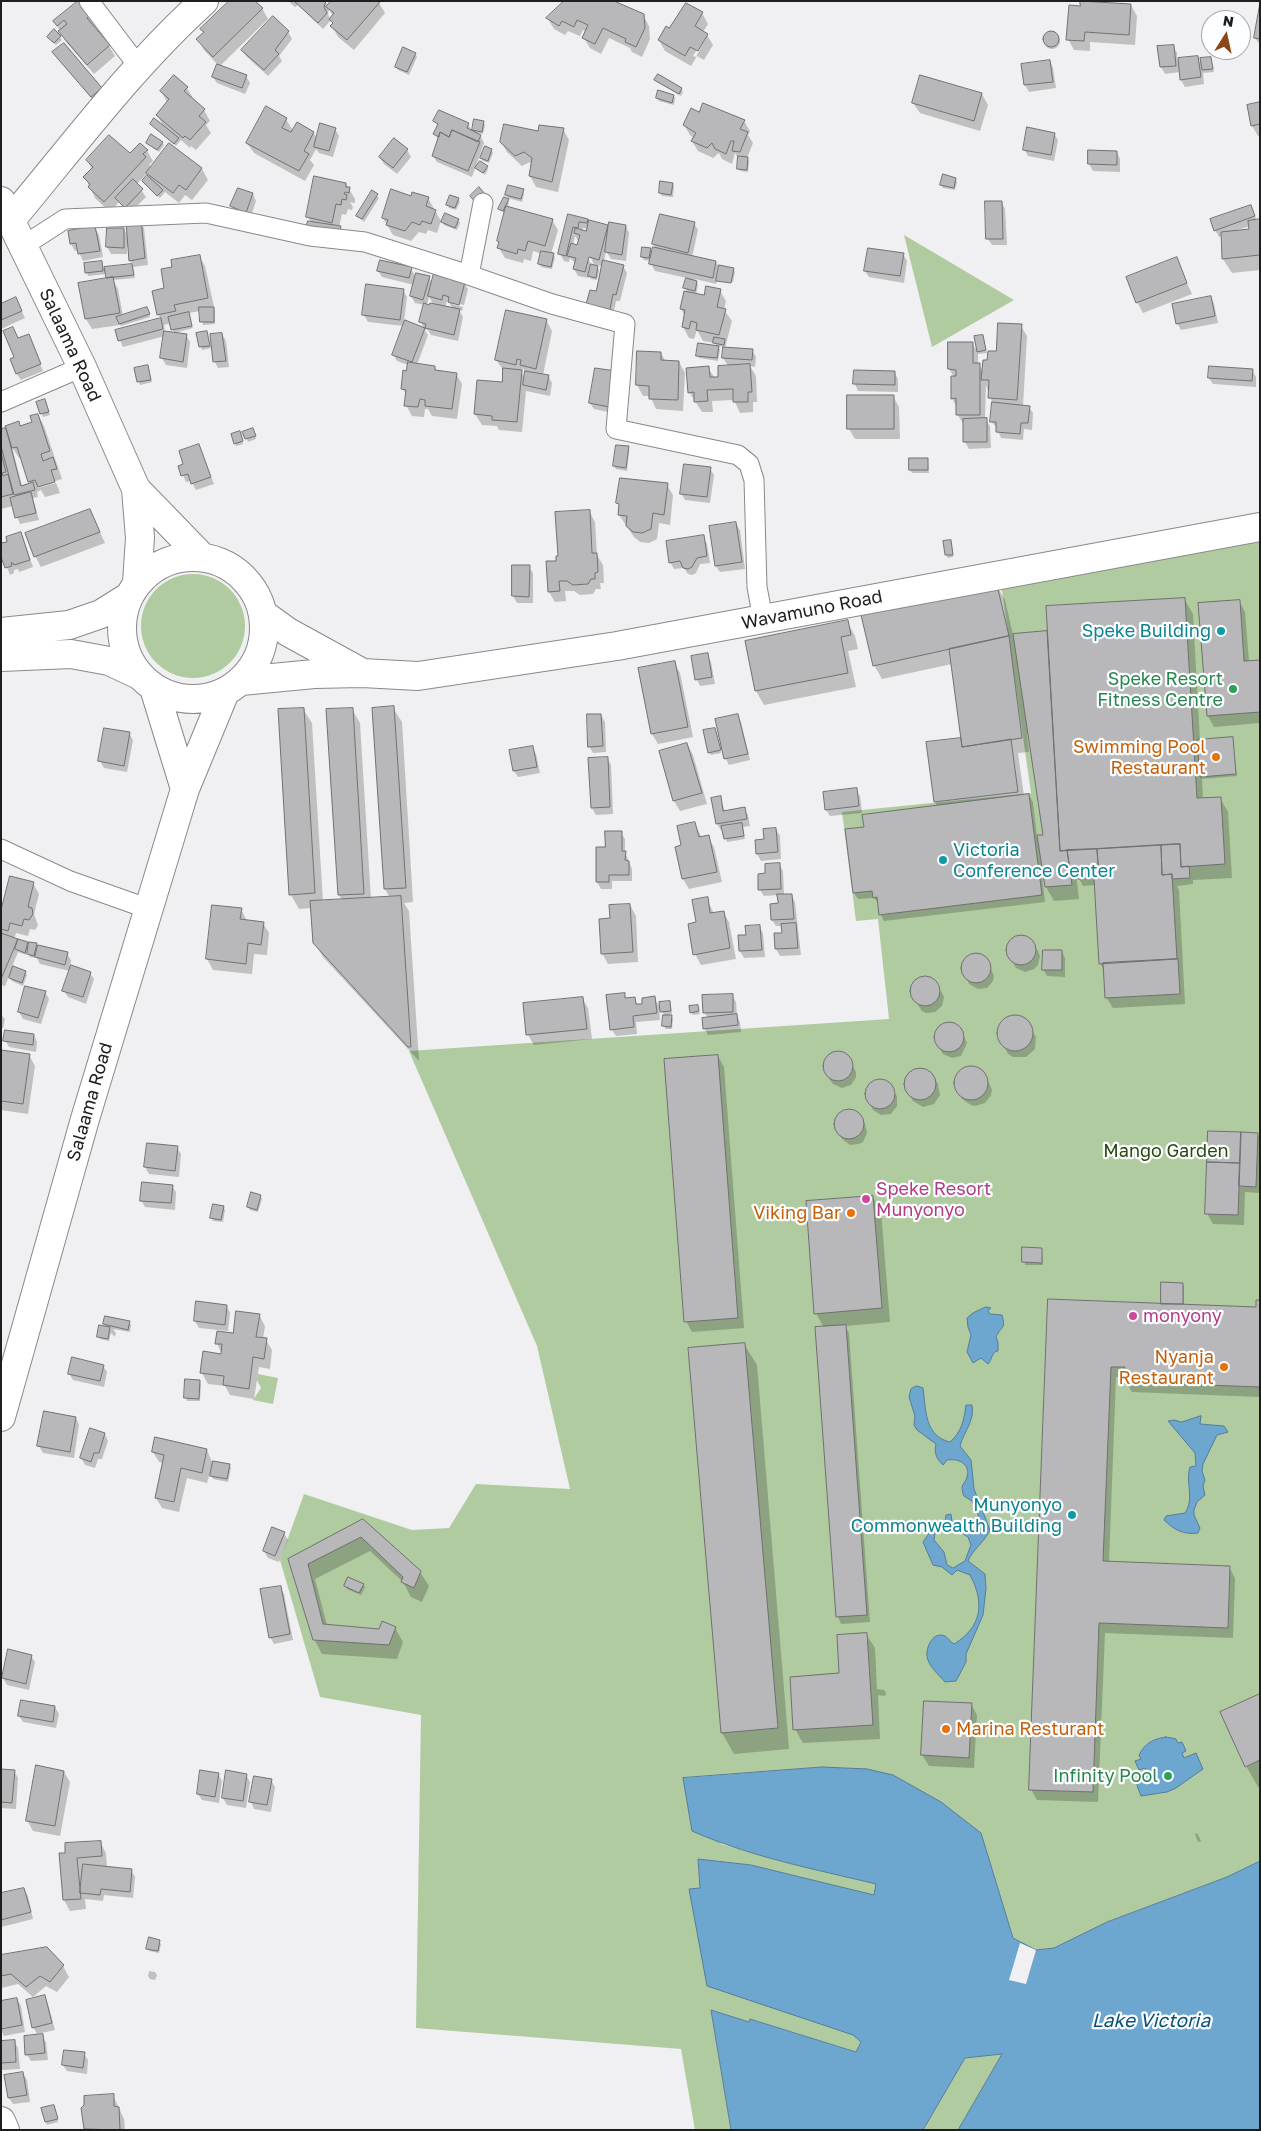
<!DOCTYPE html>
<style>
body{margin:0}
#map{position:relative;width:1261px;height:2131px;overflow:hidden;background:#f0f0f2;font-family:"Golos Text",sans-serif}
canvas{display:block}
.frame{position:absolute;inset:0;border:2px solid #1e1e1f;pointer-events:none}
.north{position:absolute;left:1201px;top:10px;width:50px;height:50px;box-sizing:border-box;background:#fdfeff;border:1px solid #a4a4a5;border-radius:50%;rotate:10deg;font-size:14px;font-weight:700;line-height:20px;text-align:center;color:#1e1e1f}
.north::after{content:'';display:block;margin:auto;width:18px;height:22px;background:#8a4717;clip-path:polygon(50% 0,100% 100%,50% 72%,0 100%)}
</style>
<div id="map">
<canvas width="1261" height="2131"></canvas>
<div class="frame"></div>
<div class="north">N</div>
</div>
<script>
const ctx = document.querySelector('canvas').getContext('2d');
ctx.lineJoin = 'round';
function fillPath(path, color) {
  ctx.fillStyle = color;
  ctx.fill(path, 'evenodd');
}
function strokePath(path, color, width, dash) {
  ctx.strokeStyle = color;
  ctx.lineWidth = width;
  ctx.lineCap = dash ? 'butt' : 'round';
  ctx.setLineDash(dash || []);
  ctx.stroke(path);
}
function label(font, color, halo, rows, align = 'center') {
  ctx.font = font + ' "Golos Text",sans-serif';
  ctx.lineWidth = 4.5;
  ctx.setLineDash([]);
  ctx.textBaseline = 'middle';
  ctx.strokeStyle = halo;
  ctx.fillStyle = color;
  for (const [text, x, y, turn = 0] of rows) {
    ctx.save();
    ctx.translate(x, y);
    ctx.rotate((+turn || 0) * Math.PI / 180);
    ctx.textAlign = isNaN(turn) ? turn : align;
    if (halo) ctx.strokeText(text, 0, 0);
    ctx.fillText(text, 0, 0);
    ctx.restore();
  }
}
fillPath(new Path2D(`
 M 904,235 L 1014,300 L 932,347 Z
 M 1260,536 L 1260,1861 L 1227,1877 L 1107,1922 L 1054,1948 L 1036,1950 L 1013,1938 L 998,1890 L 822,1767 L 683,1778 L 721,1844 L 780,1861 L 876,1884 L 874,1895 L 751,1865 L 698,1859 L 700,1888 L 689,1889 L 861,2042 L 857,2052 L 751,2019 L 749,2022 L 711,2010 L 731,2130 L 695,2130 L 681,2049 L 416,2028 L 421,1715 L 320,1697 L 280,1560 L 304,1494 L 412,1530 L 449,1528 L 476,1484 L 570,1489 L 537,1346 L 409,1051 L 889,1019 L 878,919 L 856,921 L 842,812 L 1031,793 L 1001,583 Z
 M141 626a52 52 0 1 1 104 0a52 52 0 1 1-104 0Z
 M 258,1374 L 278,1378 L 273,1404 L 253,1400 L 261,1388 L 257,1380 Z
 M 1002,2054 L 958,2130 L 923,2130 L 965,2058 Z`), '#b0cba0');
const water = new Path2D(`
 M 986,1307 L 991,1308 L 988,1311 L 990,1314 L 1002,1315 C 1006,1329 1002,1325 996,1337 L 998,1342 L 998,1351 C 992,1351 992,1360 988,1364 L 981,1358 L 973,1363 L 967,1352 L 971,1335 L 968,1327 L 967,1318 L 973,1313 Z
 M 917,1386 L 923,1388 C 926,1409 924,1436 950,1442 C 962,1432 964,1419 966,1405 L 972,1405 C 975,1421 964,1431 960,1446 L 971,1460 L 974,1489 L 990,1530 C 983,1544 973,1549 968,1561 L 985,1574 L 986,1588 L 983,1615 L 966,1654 L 966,1662 L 956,1681 L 945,1682 C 939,1675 928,1666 927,1656 C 926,1647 933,1631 945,1636 C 948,1638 951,1642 954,1644 C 982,1627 985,1603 970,1575 L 957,1570 L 952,1575 L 942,1567 L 933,1565 L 923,1542 L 932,1529 L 945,1523 L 946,1515 L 951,1514 L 952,1522 L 963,1525 L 972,1533 L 976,1531 L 975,1526 L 978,1523 L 981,1531 L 985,1531 L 972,1501 L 964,1496 C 963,1495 962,1489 962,1488 C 962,1484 966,1482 967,1477 C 971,1464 958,1458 947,1460 L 943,1465 C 936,1458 934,1453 936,1444 L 917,1430 L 914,1425 L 915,1416 L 909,1397 L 911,1389 ZM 946,1525 L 960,1528 L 960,1532 L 968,1537 L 971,1545 L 965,1561 L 953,1568 L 947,1565 L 944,1552 L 934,1540 L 935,1533 L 941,1531 L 941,1528 Z
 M 1201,1416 L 1200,1424 L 1224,1426 L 1228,1432 L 1217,1435 L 1203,1464 L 1202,1471 L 1205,1480 L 1203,1486 L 1205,1495 L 1197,1502 L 1194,1510 L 1194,1515 L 1200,1528 L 1198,1533 C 1184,1535 1174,1530 1164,1520 L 1166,1516 L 1185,1513 C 1195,1498 1185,1483 1190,1467 L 1196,1466 L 1195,1453 L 1168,1421 L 1174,1420 L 1181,1422 Z
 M 1166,1737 L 1176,1739 L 1178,1743 L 1182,1742 L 1186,1751 L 1182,1753 L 1184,1758 L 1196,1753 L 1203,1769 L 1176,1788 L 1167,1792 L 1141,1796 L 1135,1780 L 1148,1773 L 1145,1768 L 1139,1770 L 1135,1761 L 1141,1759 L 1139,1755 C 1145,1743 1153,1739 1166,1737 Z
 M 822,1767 L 867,1769 L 893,1775 L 941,1802 L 981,1833 L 1013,1938 L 1036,1950 L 1054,1948 L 1107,1922 L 1227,1877 L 1260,1861 L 1260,2130 L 958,2130 L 1002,2054 L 965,2058 L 923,2130 L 731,2130 L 711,2010 L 749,2022 L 750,2019 L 856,2052 L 861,2042 L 853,2035 L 707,1986 L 689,1889 L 700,1888 L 698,1859 L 751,1865 L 874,1895 L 876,1884 C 814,1869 751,1857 692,1831 L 683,1778 Z`);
fillPath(water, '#6da6cf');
strokePath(water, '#557d9a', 1);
fillPath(new Path2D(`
 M 1020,1943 L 1036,1950 L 1026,1984 L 1009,1980 Z`), '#f0f0f2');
fillPath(new Path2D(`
 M 288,1 L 325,1 L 328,6 L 379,3 L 385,13 L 354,50 L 338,37 L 332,26 L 333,25 L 331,20 L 323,29 L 298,5 L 295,7 ZM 329,9 L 333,16 L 330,20 L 328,14 Z
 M 78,2 L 89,16 L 95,26 L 93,28 L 109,46 L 115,56 L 94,74 L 66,42 L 55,22 Z
 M 1131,5 L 1137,16 L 1135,45 L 1090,42 L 1090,51 L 1074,50 L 1068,39 L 1081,7 Z
 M 262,8 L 268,19 L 220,66 L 246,76 L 250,83 L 245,94 L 217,83 L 213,77 L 218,65 L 204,50 L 198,39 L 204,34 L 201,29 Z
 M 1260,10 L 1260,45 L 1255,38 Z
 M 702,13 L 708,24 L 703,32 L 707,35 L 713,45 L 704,60 L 697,56 L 691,66 L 665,51 L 659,40 L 670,29 ZM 704,38 L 706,38 L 696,57 L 693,56 Z
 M 643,15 L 649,26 L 650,39 L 642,57 L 632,52 L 630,48 L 609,38 L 601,54 L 590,48 L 584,38 L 587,32 L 583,30 L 580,36 L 568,31 L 565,35 L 554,29 L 548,19 Z
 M 288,32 L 292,39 L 279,56 L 282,61 L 268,76 L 246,56 L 242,50 Z
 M1044 41a8 8 0 1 1 16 0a8 8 0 1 1-16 0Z
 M 60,37 L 62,40 L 56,45 L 50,40 Z
 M 1173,46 L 1177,53 L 1177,59 L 1197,58 L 1202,66 L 1211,58 L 1214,72 L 1203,73 L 1204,84 L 1185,87 L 1181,80 L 1180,72 L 1165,74 L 1161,67 Z
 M 54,52 L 101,88 L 105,95 L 95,103 Z
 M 415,54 L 417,57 L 409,75 L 398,70 L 396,67 Z
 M 1050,61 L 1053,68 L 1056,88 L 1029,92 L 1025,85 L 1022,65 Z
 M 656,80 L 681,89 L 683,92 L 681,96 L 657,82 Z
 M 187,88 L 193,98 L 192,100 L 204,110 L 210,121 L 206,125 L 211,133 L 196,150 L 191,146 L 190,148 L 181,140 L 176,146 L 151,124 L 164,127 L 157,115 L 167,102 L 161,91 Z
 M 982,94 L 988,105 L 980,131 L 920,113 L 913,103 Z
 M 674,96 L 675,99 L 674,105 L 659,101 L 657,98 Z
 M 1260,103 L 1260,136 L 1258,136 L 1252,126 Z
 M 266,108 L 286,119 L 293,131 L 313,132 L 317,139 L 335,129 L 339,136 L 333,157 L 319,153 L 316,149 L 310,160 L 314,165 L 305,181 L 254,153 L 247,143 Z
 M 700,114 L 744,121 L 750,131 L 748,135 L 753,143 L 747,158 L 749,161 L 748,172 L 740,171 L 739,160 L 735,153 L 732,164 L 722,159 L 719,153 L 713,158 L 698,151 L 692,141 L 694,138 L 690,135 L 684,125 Z
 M 435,121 L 468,124 L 473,133 L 475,121 L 483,122 L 485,125 L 483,134 L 479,133 L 484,143 L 472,177 L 437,162 L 433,156 L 439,141 L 435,134 L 438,127 Z
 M 563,129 L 569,140 L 558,192 L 536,187 L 530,176 L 532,164 L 530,162 L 522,166 L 507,152 L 501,142 L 540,132 Z
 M 1054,134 L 1058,140 L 1054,161 L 1028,156 L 1024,149 Z
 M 162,142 L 164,145 L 159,152 L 147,143 Z
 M 169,145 L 202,169 L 208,180 L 192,200 L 185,195 L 179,203 L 165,192 L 160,198 L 143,182 L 149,176 L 147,173 L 137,184 L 146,197 L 130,213 L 119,202 L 110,212 L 95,198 L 85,177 L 92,169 L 87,160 L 130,155 L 147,151 L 153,161 L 149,165 L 151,168 Z
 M 407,150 L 411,157 L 397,174 L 384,164 L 380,158 Z
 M 491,150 L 493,153 L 489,163 L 483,161 L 481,158 Z
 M 1117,152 L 1120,159 L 1120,172 L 1093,171 L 1089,164 Z
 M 487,166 L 488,169 L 485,175 L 477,168 Z
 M 955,179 L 957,182 L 955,190 L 943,188 L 941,185 Z
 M 346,184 L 355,199 L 355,203 L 350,202 L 353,207 L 352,210 L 348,209 L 346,215 L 342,214 L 339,227 L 341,230 L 311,222 L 308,217 Z
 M 673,184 L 674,187 L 673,197 L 662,196 L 660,193 Z
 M 238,189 L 253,194 L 256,201 L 250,219 L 236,213 L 232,206 Z
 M 523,191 L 524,194 L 522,202 L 508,198 L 506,195 Z
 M 372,192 L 379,198 L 364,222 L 358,216 Z
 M 428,198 L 441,221 L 437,233 L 428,230 L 426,234 L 419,232 L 411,241 L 393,235 L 383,218 Z
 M 458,199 L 460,202 L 456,210 L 449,208 L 448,205 Z
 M 508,200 L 509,203 L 507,208 L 552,220 L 558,230 L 551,254 L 555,257 L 552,269 L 541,267 L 540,264 L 542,254 L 533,251 L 531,261 L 524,259 L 523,263 L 505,258 L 499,248 L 498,241 L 506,214 L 499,209 Z
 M 1002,203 L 1005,209 L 1007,245 L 992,245 L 988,239 Z
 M 1251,206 L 1257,221 L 1260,220 L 1260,270 L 1232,273 L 1223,259 L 1222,236 L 1219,237 L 1215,230 ZM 1250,226 L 1251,230 L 1237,230 Z
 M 569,216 L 587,220 L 589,224 L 607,226 L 610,230 L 626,226 L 629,233 L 626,261 L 611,259 L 606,251 L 604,261 L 623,266 L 627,273 L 620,301 L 616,301 L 612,320 L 597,293 L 603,266 L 596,265 L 599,270 L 597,280 L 591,279 L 589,276 L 589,278 L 578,276 L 574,269 L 576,264 L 570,258 L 569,262 L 564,261 L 560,254 ZM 583,228 L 588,229 L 587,233 L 582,231 ZM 575,236 L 579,242 L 578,247 L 573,245 ZM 587,251 L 595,266 L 592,266 L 585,253 Z
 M 458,220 L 460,223 L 457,230 L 444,225 L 443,222 Z
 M 140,222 L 144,228 L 148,265 L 133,267 L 135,278 L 113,280 L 118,289 L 123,316 L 148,311 L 150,317 L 121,326 L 120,325 L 92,329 L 86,319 L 80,284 L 108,279 L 106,274 L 88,276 L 87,273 L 101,262 L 103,268 L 133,265 L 130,260 L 129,246 L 127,246 L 127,254 L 111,254 L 107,247 L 108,229 L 124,229 L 128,237 Z
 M 694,223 L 698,230 L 692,257 L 716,262 L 720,269 L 733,269 L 735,272 L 733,282 L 717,280 L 716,284 L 695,279 L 698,285 L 696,295 L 705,297 L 720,291 L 726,301 L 724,310 L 732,321 L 725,348 L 752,350 L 756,357 L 755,367 L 750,366 L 756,376 L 757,402 L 753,402 L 753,412 L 740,413 L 734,400 L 712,401 L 713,412 L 702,412 L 689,392 L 708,368 L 715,378 L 720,378 L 728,366 L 723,358 L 724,347 L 717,346 L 720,350 L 718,361 L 699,358 L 698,355 L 717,347 L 715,343 L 703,341 L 697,330 L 694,339 L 689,338 L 683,327 L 685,316 L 681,309 L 688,293 L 685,288 L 687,278 L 655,271 L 651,264 L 651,261 L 644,260 L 642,257 L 650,249 L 653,255 L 656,249 L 653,244 Z
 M 95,228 L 99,235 L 103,257 L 83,261 L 78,250 L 75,251 L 71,244 L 69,232 Z
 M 903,254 L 907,261 L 904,283 L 869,277 L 865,271 Z
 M 199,256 L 205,266 L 215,311 L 215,324 L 203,325 L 201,311 L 188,313 L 193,328 L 174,333 L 171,323 L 164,325 L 165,332 L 186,335 L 190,342 L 187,368 L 166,365 L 162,358 L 165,336 L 123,347 L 116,331 L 161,319 L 158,314 L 174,267 Z
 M 1176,259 L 1192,294 L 1143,313 L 1137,302 Z
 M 411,269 L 416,277 L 429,277 L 432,284 L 464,283 L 468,289 L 464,305 L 452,302 L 452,304 L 463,307 L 462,311 L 459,310 L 463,317 L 458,341 L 431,335 L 428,330 L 424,329 L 428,335 L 417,365 L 435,367 L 437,372 L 456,374 L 462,384 L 457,419 L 432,416 L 428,409 L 425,409 L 424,417 L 412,416 L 406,405 L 407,396 L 403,389 L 408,365 L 397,361 L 393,354 L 404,326 L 368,322 L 364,315 L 403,290 L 407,297 L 404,321 L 424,329 L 421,322 L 425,305 L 415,303 L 411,296 L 414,285 L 382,277 L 378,271 ZM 429,297 L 434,305 L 427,305 ZM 447,301 L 449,302 L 453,309 L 445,307 Z
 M 1211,297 L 1214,304 L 1218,323 L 1181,330 L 1177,323 Z
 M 1,305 L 19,306 L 25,318 L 1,329 Z
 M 546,320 L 552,331 L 543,375 L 548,376 L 552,383 L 550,396 L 526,391 L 522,432 L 499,430 L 497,426 L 482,425 L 475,414 L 503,383 L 504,371 L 496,360 ZM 523,368 L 526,374 L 525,378 L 522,373 Z
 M 1021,326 L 1027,336 L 1023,406 L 1029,407 L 1033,413 L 1032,430 L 1024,429 L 1023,440 L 1001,438 L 997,428 L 991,421 L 993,405 L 986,385 L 985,419 L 990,426 L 991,448 L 969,449 L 965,442 L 964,425 L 957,414 L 957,408 L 952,398 L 954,377 L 949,369 L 972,343 L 978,353 L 976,337 L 983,336 L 987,353 L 978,354 L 978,364 L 983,371 L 989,362 Z
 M 13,328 L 19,340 L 30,341 L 43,371 L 21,380 L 17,374 Z
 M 206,332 L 211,348 L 202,350 L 198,334 Z
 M 222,334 L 226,341 L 229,367 L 218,368 L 215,362 Z
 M 661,353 L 666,362 L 679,362 L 685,373 L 683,411 L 656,409 L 650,396 L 643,396 L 637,385 Z
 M 147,366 L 152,382 L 140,385 L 135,369 Z
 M 1252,370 L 1256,377 L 1256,387 L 1213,384 L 1209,378 Z
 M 894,372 L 898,379 L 898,392 L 858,391 L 855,384 Z
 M 615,373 L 613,413 L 594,409 L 590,403 Z
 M 893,396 L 899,407 L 900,439 L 855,439 L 849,429 Z
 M 38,403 L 46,403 L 50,415 L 43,417 Z
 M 38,415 L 44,426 L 62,479 L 38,486 L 38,488 L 56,483 L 60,493 L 45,497 L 41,490 L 37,492 L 38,497 L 33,498 L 39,520 L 20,524 L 13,506 L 1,509 L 1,431 L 33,423 ZM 12,447 L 19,458 L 21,457 L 30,484 L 22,486 Z
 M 244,432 L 254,433 L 256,439 L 248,442 Z
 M 241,435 L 243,444 L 236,446 L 235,443 Z
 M 199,446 L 214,484 L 196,490 L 191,481 L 186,482 L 179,466 L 185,464 Z
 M 628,448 L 629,450 L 627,471 L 616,469 L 614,466 Z
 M 928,459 L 929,473 L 912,473 L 910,470 Z
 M 710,469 L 714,475 L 710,503 L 685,500 L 681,493 Z
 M 667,485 L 673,495 L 670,525 L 659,523 L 657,539 L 649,543 L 640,542 L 634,537 L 619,515 L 620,507 L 618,503 Z
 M 90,510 L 105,543 L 41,567 L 35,556 Z
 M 589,511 L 595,522 L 597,555 L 603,565 L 604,583 L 600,583 L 601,589 L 596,589 L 593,594 L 580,595 L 574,591 L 565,591 L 566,601 L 555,602 L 549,592 L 557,562 Z
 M 736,523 L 740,530 L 745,569 L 720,572 L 716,566 Z
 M 21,533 L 33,567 L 19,572 L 18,569 L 14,570 L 14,573 L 10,575 L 1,553 L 9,542 Z
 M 703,537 L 707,544 L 710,563 L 700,564 L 696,573 L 692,575 L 688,574 L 684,568 L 674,569 L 670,562 Z
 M 945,542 L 950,542 L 952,544 L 953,557 L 948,558 L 946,555 Z
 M 514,566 L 529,567 L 533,573 L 533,603 L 517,603 L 513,596 Z
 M 997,586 L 1005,600 L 1013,635 L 1049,632 L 1185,600 L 1193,614 L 1200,741 L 1232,738 L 1237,776 L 1202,779 L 1203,799 L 1220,798 L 1228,812 L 1232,878 L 1193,880 L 1193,884 L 1177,886 L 1179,890 L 1185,1004 L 1113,1008 L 1106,997 L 1105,972 L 1100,963 L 1095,885 L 1083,886 L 1076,873 L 1079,899 L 1054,901 L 1046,887 L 1044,876 L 1042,876 L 1045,902 L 884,921 L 881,915 L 879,904 L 874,898 L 858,899 L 854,893 L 865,828 L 938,807 L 935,802 L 928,743 L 962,739 L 952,664 L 882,679 L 874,665 ZM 1027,734 L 1029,734 L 1045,836 L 1037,837 L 1033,802 L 1029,795 L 1024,796 L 1018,753 L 1029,752 Z
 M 1239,601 L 1245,612 L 1249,662 L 1260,661 L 1260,723 L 1214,727 L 1208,716 L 1200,604 Z
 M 847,621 L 855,636 L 858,649 L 848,651 L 856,687 L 764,705 L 756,691 L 746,642 Z
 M 707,655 L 711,662 L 715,684 L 700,686 L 697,680 Z
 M 674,662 L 680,673 L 693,737 L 658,744 L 652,734 Z
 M 393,708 L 402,722 L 413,902 L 404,903 L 409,911 L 419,1061 L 323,957 L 314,942 L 312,908 L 299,909 L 291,895 L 303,709 L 312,723 L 323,902 L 343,901 L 339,895 L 352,709 L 360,723 L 371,899 L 390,898 L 385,889 L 374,709 Z
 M 601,715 L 605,722 L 606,752 L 593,753 L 589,746 Z
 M 737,715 L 741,722 L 750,760 L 729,765 L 726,759 L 716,720 Z
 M 715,729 L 721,753 L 711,755 L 709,752 Z
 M 129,733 L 133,740 L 127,772 L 104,768 L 100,761 Z
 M 687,744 L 693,755 L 707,804 L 680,811 L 674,801 L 660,752 Z
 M 532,747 L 536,754 L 540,773 L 518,777 L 514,771 Z
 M 607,758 L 611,765 L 613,814 L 596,815 L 592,808 Z
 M 856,790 L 860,796 L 862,813 L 830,816 L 826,810 Z
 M 720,798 L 725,811 L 744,809 L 748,815 L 750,826 L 743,827 L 745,839 L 727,842 L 723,830 L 721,830 L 717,824 Z
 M 695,824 L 702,838 L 708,837 L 714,847 L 722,882 L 689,889 L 683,879 L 682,846 Z
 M 776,829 L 780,836 L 781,859 L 761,861 L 757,854 L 765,840 Z
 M 621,833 L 625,839 L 625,852 L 632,869 L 632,881 L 612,881 L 612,889 L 601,889 L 597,882 L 606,848 Z
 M 779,864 L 783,871 L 784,895 L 791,895 L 795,902 L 801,955 L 780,956 L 776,949 L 775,934 L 783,934 L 783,926 L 776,926 L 772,920 L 779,904 L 778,895 L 764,896 L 760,890 L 767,874 Z
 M 33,883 L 39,894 L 34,914 L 38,925 L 35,930 L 30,929 L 28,936 L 16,933 L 14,939 L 18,942 L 27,943 L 29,946 L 36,944 L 37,946 L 67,954 L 71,960 L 70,966 L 90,973 L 94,979 L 86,1004 L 68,997 L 64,991 L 70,971 L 40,964 L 37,958 L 30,957 L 27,952 L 26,955 L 18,952 L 12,967 L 25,972 L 27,975 L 23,986 L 12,981 L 9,976 L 5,986 L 1,985 L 1,915 Z
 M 707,899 L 714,914 L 723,912 L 729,922 L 736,959 L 701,965 L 695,954 L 697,923 Z
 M 630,905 L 636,916 L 638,962 L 608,964 L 602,953 L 611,919 Z
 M 241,909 L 247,921 L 263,923 L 269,933 L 267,955 L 254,954 L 252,974 L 213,970 L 207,959 Z
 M 759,926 L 763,933 L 765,957 L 744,958 L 740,951 L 739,936 L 747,936 Z
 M 1017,936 L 1027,937 L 1038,951 L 1040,956 L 1038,965 L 1034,969 L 1025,972 L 1016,968 L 1012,961 L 1007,952 L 1009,942 Z
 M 1062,952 L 1065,958 L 1065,977 L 1047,976 L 1043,969 Z
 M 979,955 L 987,960 L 994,976 L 993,981 L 987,988 L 978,989 L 969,984 L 962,968 L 965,959 L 969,956 Z
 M 922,978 L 931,979 L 942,993 L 944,997 L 942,1006 L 935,1012 L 926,1013 L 922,1011 L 912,996 L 912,987 Z
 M 45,992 L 49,999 L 41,1024 L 23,1019 L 19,1012 Z
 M 624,994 L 627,999 L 634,999 L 638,1005 L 644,1005 L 654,998 L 661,1009 L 670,1002 L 672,1014 L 670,1014 L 673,1019 L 672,1029 L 665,1029 L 664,1015 L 659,1007 L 660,1020 L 636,1022 L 637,1034 L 616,1036 L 612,1030 Z
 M 732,995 L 736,1002 L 737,1016 L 740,1022 L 741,1032 L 708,1035 L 704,1028 L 708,1018 L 704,1012 Z
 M 582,998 L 588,1008 L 592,1039 L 534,1045 L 528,1035 Z
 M 697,1006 L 700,1014 L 693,1015 L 691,1012 Z
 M 1,1015 L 5,1019 L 3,1028 L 1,1028 Z
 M 1012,1016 L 1024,1019 L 1036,1037 L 1035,1049 L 1026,1057 L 1013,1057 L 1008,1054 L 998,1035 L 1001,1023 Z
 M 945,1023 L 950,1023 L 959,1027 L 963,1034 L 967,1043 L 961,1056 L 952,1058 L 943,1054 L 939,1047 L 935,1038 L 937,1029 Z
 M 34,1035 L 37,1042 L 36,1052 L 9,1047 L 5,1040 Z
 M 1,1051 L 29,1055 L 35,1066 L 28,1114 L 1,1110 Z
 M 838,1053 L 847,1056 L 856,1072 L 856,1077 L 851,1085 L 842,1088 L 833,1084 L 830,1080 L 826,1073 L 824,1063 L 829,1055 Z
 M 718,1056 L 724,1067 L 744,1328 L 692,1332 L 686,1321 Z
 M 969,1067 L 974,1067 L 984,1072 L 992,1090 L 991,1095 L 985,1103 L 975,1106 L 971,1105 L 962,1099 L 956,1081 L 960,1072 Z
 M 914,1070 L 926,1070 L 934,1077 L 938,1084 L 940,1095 L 934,1104 L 923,1107 L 913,1101 L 909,1094 L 905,1083 L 906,1078 Z
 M 875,1081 L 885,1082 L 897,1096 L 897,1106 L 891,1114 L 881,1115 L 873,1110 L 869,1102 L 866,1092 L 871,1084 Z
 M 844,1111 L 853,1111 L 861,1116 L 865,1124 L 867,1133 L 863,1142 L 859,1144 L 850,1145 L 842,1139 L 838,1132 L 836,1122 L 837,1118 Z
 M 1257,1134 L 1260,1138 L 1259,1193 L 1245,1192 L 1244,1225 L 1213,1224 L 1207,1213 Z
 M 177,1148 L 181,1154 L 179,1177 L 149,1174 L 145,1167 Z
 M 172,1186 L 176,1192 L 175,1210 L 145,1207 L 141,1200 Z
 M 260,1196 L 262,1199 L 258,1212 L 250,1210 L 248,1207 Z
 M 873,1197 L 881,1211 L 890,1322 L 845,1326 L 849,1333 L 870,1622 L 841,1624 L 838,1617 L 816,1328 L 824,1328 L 816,1313 Z
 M 223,1207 L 225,1210 L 223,1222 L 213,1221 L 212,1218 Z
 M 1023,1249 L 1042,1249 L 1043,1265 L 1025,1265 Z
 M 1183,1284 L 1184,1287 L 1184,1306 L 1257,1309 L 1260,1301 L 1260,1397 L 1132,1392 L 1125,1381 L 1126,1377 L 1116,1377 L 1109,1562 L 1229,1567 L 1235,1578 L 1233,1638 L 1105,1633 L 1098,1802 L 1037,1800 L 1031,1789 L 1049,1300 L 1162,1305 Z
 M 227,1306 L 230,1313 L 228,1331 L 199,1328 L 195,1321 Z
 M 259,1315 L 265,1326 L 263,1339 L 266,1340 L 272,1350 L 270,1369 L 259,1367 L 254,1399 L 230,1395 L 225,1386 L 208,1384 L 202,1373 L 222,1355 L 217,1343 L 234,1335 Z
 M 105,1317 L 129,1322 L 131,1325 L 130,1332 L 113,1329 L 116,1333 L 115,1337 L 111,1333 L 109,1341 L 100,1339 L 98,1336 L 106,1328 L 104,1324 Z
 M 744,1344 L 757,1365 L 789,1749 L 734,1754 L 722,1733 Z
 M 103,1366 L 107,1372 L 104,1387 L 73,1380 L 69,1373 Z
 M 199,1381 L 201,1384 L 200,1401 L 187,1401 L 186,1398 Z
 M 76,1418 L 79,1425 L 74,1458 L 43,1453 L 39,1446 Z
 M 105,1434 L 108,1441 L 102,1459 L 98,1459 L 95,1468 L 85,1465 L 81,1458 Z
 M 207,1450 L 212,1462 L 229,1465 L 231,1468 L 228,1482 L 213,1479 L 210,1473 L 207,1483 L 187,1478 L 179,1512 L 162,1508 L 156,1498 L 164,1463 L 159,1462 L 153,1452 Z
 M 363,1520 L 420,1572 L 429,1586 L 422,1602 L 411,1597 L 403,1582 L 370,1551 L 315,1579 L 327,1625 L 379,1630 L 395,1628 L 403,1642 L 397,1659 L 322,1654 L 314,1639 L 289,1559 Z
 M 284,1533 L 288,1540 L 279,1562 L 268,1558 L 264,1551 Z
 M 363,1585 L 365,1587 L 361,1595 L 347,1589 L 345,1586 Z
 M 280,1587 L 284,1594 L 293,1640 L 274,1644 L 270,1637 Z
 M 866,1634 L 875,1648 L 877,1689 L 884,1690 L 886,1693 L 885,1696 L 878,1695 L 880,1739 L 803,1743 L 795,1729 L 841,1675 Z
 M 31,1656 L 35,1662 L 29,1690 L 7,1685 L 3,1678 Z
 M 1260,1696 L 1260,1787 L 1258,1787 L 1246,1766 Z
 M 971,1704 L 977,1715 L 974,1768 L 929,1766 L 922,1755 Z
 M 55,1707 L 59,1714 L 56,1728 L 23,1722 L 19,1716 Z
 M 1,1770 L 14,1771 L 18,1778 L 16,1809 L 1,1808 Z
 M 64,1772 L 70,1782 L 60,1836 L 33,1831 L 27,1820 Z
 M 218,1774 L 222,1781 L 219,1803 L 202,1800 L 198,1794 Z
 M 246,1775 L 250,1782 L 246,1808 L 227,1805 L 223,1798 Z
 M 271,1780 L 275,1787 L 271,1812 L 254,1809 L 251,1802 Z
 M 1197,1833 L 1201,1841 L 1198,1842 L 1195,1834 Z
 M 100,1842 L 106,1853 L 107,1867 L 131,1870 L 135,1877 L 133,1898 L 104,1895 L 103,1901 L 85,1899 L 86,1909 L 70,1911 L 64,1900 L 61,1854 Z
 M 24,1889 L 28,1896 L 33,1919 L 1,1927 L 1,1895 Z
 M 159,1941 L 161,1944 L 159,1953 L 149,1951 L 148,1949 Z
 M 46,1948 L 63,1966 L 69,1977 L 57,1992 L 46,1986 L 33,1997 L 18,1984 L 1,1988 L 1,1956 Z
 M 149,1971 L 155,1972 L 157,1975 L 155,1980 L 150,1979 L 148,1976 Z
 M 44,1997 L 48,2004 L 55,2030 L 37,2034 L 33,2027 Z
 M 17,1999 L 21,2006 L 25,2032 L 4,2036 L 1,2030 L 1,2002 Z
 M 42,2036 L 46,2042 L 48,2060 L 31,2061 L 27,2055 Z
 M 14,2041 L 18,2048 L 20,2069 L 2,2070 L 1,2042 Z
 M 84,2054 L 88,2060 L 87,2074 L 67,2071 L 63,2065 Z
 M 23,2073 L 27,2080 L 30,2102 L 13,2104 L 9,2098 Z
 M 113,2095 L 124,2119 L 125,2130 L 86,2130 L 85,2128 Z
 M 42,2109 L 55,2109 L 58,2122 L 47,2125 Z`), '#0003');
const building = new Path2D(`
 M 78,1 L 90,15 L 87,18 L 110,45 L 87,65 L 58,31 L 67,24 L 64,20 L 57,26 L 53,21 Z
 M 229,1 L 255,1 L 263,8 L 213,57 L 196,39 L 204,32 L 200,29 Z
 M 326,1 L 324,7 L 327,13 L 318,23 L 295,2 Z
 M 331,1 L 379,1 L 380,2 L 347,40 L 330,26 L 333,23 L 329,19 L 334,13 L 326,7 Z
 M 564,1 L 614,1 L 644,14 L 645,28 L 636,47 L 625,42 L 626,39 L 603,28 L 595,44 L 582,38 L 588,25 L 577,20 L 574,27 L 562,21 L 559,26 L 546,18 Z
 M 1080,1 L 1131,4 L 1129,35 L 1085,32 L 1084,41 L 1066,40 L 1069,5 L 1080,6 Z
 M 686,3 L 703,12 L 695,26 L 708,34 L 698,51 L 690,47 L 685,56 L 658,40 L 666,26 L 669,28 Z
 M 1260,3 L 1260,39 L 1254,38 Z
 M 273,16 L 289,31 L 275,50 L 279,54 L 264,70 L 241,50 Z
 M 54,29 L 61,36 L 54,43 L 47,37 Z
 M1043 39a8 8 0 1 1 16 0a8 8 0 1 1-16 0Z
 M 64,43 L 102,88 L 91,97 L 52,52 Z
 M 1174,45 L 1176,66 L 1160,67 L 1157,46 Z
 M 403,47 L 416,53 L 407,72 L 395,67 Z
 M 1198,56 L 1201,77 L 1180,80 L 1178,58 Z
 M 1211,57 L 1213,69 L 1202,70 L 1200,58 Z
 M 1050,60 L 1053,82 L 1024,85 L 1021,64 Z
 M 217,64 L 247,75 L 242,88 L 212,77 Z
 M 658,74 L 682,88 L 679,94 L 654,80 Z
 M 174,75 L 188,87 L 184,91 L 205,109 L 199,116 L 206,122 L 190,140 L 185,136 L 183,138 L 156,115 L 169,99 L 160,91 Z
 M 920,75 L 982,93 L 974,121 L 912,103 Z
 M 658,90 L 674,95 L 672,103 L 656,98 Z
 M 1260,102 L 1260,124 L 1251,126 L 1247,105 Z
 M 703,103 L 745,120 L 740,129 L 748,132 L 740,152 L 732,151 L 734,141 L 731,141 L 726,154 L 715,149 L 712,143 L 707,148 L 691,141 L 696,133 L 683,125 L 691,108 L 699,112 Z
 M 266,106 L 287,118 L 282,128 L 291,132 L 297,122 L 314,132 L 304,151 L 309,154 L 299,171 L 246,143 Z
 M 439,110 L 469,123 L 467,128 L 481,135 L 478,142 L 452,130 L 449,137 L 440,132 L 439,137 L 433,134 L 438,124 L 433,121 Z
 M 154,118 L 179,138 L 174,144 L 150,124 Z
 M 474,119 L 484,121 L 482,132 L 472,130 Z
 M 320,123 L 336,128 L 329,151 L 314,147 Z
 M 504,124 L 538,131 L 539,125 L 564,128 L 552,182 L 529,176 L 532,158 L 524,152 L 515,156 L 500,142 Z
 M 1027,127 L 1055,133 L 1051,155 L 1023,150 Z
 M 452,130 L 480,142 L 468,171 L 432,156 L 440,132 L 449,137 Z
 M 151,134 L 163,142 L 157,150 L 146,143 Z
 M 109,135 L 130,153 L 140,143 L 148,150 L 143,154 L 146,157 L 104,202 L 88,187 L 90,184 L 83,177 L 93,167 L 86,160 Z
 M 394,138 L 408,149 L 393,168 L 379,157 Z
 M 169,143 L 202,168 L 186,190 L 179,185 L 173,193 L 146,173 Z
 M 485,146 L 492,149 L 488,161 L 480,158 Z
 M 1088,150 L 1117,151 L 1117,165 L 1088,164 Z
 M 738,156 L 748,157 L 747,170 L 737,169 Z
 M 480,161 L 488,166 L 483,173 L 475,168 Z
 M 943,174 L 956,178 L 954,188 L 940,185 Z
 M 147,175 L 163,190 L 157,196 L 142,181 Z
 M 314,176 L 346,183 L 346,187 L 350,187 L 349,193 L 345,192 L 344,194 L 347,195 L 346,200 L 342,199 L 341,205 L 336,204 L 332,223 L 306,217 Z
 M 133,179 L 143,189 L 125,208 L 115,198 Z
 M 660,181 L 673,183 L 671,195 L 659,193 Z
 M 508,185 L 524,189 L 521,199 L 505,195 Z
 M 479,187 L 485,194 L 476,203 L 470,196 Z
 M 238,188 L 253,193 L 246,213 L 230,206 Z
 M 391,189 L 411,196 L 412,192 L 429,197 L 426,206 L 436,210 L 431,224 L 422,221 L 420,225 L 412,222 L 405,231 L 386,225 L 388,220 L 382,218 Z
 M 372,190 L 378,194 L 362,219 L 356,216 Z
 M 450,195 L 459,198 L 455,208 L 446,205 Z
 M 504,197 L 509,199 L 503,211 L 498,209 Z
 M 985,201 L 1002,201 L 1003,239 L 986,239 Z
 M 1251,205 L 1255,216 L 1214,231 L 1210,219 Z
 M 506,206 L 553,219 L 545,246 L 528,241 L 525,251 L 518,249 L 517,254 L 497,248 L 499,242 L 497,241 Z
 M 445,213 L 459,219 L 455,228 L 441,222 Z
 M 568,214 L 588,219 L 587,223 L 579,222 L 578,228 L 573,227 L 566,256 L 558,254 Z
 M 660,214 L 695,222 L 688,253 L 652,244 Z
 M 1260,219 L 1260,255 L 1222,259 L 1221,232 L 1249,229 L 1248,221 Z
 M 141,220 L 145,258 L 129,261 L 126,222 Z
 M 589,220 L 608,225 L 599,260 L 589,257 L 585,272 L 573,269 L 576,258 L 567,256 L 571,243 L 577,245 L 580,235 L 574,233 L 575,228 L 586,231 Z
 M 308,221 L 341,226 L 339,234 L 306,228 Z
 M 609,222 L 626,225 L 622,255 L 605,252 Z
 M 95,226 L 100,251 L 78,254 L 76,243 L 70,244 L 68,231 Z
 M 107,228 L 124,228 L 124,248 L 106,247 Z
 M 642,247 L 651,248 L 649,258 L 641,257 Z
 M 653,247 L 716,261 L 713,278 L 649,264 Z
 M 868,248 L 904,253 L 900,276 L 864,271 Z
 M 541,251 L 554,253 L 551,267 L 538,264 Z
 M 200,255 L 208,298 L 174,305 L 176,311 L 157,315 L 152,291 L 164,288 L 161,269 L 172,267 L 171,260 Z
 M 1177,257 L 1187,283 L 1136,303 L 1126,277 Z
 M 380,260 L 412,267 L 409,278 L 377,271 Z
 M 603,260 L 624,265 L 616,295 L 613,294 L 609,314 L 585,308 L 590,290 L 596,291 Z
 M 102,261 L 103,271 L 85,273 L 84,263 Z
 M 132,264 L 134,275 L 106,278 L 104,267 Z
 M 591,264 L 598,266 L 596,278 L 588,276 Z
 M 719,265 L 734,268 L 731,283 L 716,281 Z
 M 416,273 L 430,276 L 423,300 L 410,296 Z
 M 434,273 L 465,282 L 459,305 L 448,302 L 449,297 L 443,295 L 442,300 L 428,296 Z
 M 113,277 L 120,313 L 85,319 L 78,283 Z
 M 686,278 L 697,281 L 695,291 L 683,288 Z
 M 366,284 L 404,289 L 400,320 L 362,315 Z
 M 706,286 L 721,289 L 717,307 L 726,309 L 719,335 L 696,330 L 697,323 L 691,321 L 689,329 L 682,327 L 685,310 L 680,309 L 684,291 L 704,295 Z
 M 1211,296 L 1215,316 L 1176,324 L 1172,304 Z
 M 16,297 L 22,311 L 1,320 L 1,304 Z
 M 424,303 L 429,305 L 430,303 L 460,309 L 454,335 L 425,328 L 426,324 L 419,322 Z
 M 147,307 L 150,314 L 119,324 L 116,317 Z
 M 199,307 L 214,307 L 214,322 L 200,322 Z
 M 506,310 L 547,319 L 536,369 L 520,365 L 521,360 L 517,359 L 516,365 L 495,360 Z
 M 189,312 L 192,326 L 171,330 L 168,317 Z
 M 161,318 L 163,329 L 118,341 L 115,330 Z
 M 405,320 L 425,328 L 412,362 L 392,355 Z
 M 998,323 L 1022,324 L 1017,400 L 988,398 L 989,380 L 981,380 L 983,360 L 987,360 L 988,351 L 996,351 Z
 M 13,327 L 18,338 L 29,334 L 41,364 L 16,374 L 10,359 L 14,357 L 3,331 Z
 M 164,331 L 187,334 L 183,362 L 160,358 Z
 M 207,331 L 210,346 L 199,347 L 196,333 Z
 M 222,333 L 226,361 L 213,362 L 210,334 Z
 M 983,335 L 986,350 L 977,352 L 974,336 Z
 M 714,337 L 725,339 L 724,345 L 713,343 Z
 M 948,342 L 973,342 L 973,363 L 980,363 L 980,415 L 956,415 L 956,398 L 951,399 L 951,376 L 956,376 L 956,370 L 948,369 Z
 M 698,343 L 719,346 L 717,358 L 696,356 Z
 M 723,347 L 753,349 L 752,360 L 722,358 Z
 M 637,351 L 661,352 L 661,360 L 679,361 L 678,400 L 649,399 L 649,386 L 636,385 Z
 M 408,362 L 435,366 L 435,370 L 457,373 L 452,409 L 425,406 L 425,400 L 420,399 L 418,407 L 404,406 L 406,390 L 401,389 L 403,370 L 406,371 Z
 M 750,364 L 752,392 L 748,392 L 748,402 L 733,402 L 733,389 L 707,390 L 708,401 L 694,402 L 694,392 L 688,393 L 686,368 L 709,366 L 710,377 L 718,377 L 718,366 Z
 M 148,365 L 151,380 L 137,382 L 134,368 Z
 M 1209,366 L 1253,369 L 1252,381 L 1208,378 Z
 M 503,368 L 522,370 L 517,422 L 492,420 L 492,416 L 474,414 L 477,380 L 502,382 Z
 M 595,368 L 616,371 L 609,407 L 589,403 Z
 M 854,370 L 895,371 L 895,385 L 853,384 Z
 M 525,371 L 549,375 L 546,390 L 523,385 Z
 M 847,395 L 894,395 L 894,429 L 847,429 Z
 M 45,399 L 49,412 L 40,414 L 36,402 Z
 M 992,402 L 1030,406 L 1028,423 L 1021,423 L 1020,434 L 996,432 L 996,422 L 990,422 Z
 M 38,414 L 50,451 L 41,454 L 43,461 L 53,457 L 57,469 L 51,470 L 55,482 L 38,487 L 35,480 L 28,482 L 17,447 L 12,448 L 5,426 L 19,421 L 20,426 L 32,422 L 30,416 Z
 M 987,418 L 987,442 L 963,442 L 963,419 Z
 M 6,428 L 21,486 L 33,482 L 35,490 L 14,495 L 1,446 L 1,429 Z
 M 253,428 L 256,436 L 245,439 L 242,432 Z
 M 240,431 L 243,441 L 234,444 L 231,434 Z
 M 199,444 L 211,477 L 191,484 L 188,474 L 181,476 L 178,466 L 183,464 L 179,451 Z
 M 616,445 L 629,446 L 626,468 L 613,466 Z
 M 1,452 L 6,472 L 2,473 L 3,476 L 8,474 L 13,494 L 1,497 Z
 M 909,458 L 928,458 L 928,470 L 909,470 Z
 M 684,464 L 711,467 L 707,497 L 680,494 Z
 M 620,478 L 668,483 L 664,515 L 653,513 L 651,529 L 642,533 L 633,532 L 626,526 L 627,516 L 618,515 L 619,504 L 616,503 Z
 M 31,492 L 36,513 L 15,518 L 10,498 Z
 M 90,509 L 100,532 L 34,557 L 25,533 Z
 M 590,510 L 592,553 L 597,553 L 598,572 L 595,573 L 595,579 L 591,579 L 588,584 L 573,585 L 567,581 L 559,581 L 560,591 L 548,592 L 546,561 L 556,561 L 556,556 L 558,556 L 555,512 Z
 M 736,522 L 742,562 L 715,566 L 709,526 Z
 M 21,532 L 30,560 L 14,565 L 13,563 L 11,563 L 12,566 L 5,568 L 1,557 L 1,543 L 7,542 L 6,537 Z
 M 704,535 L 707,556 L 697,558 L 692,567 L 688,569 L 683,568 L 680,561 L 669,563 L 666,541 Z
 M 951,540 L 953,555 L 945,555 L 943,541 Z
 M 512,565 L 530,565 L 529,597 L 512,596 Z
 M 997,585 L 1009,636 L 873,666 L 861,615 Z
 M 1185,598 L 1197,798 L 1221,797 L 1225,864 L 1181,867 L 1180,844 L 1060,851 L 1046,606 Z
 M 1240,600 L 1244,661 L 1260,660 L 1260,712 L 1207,716 L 1198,603 Z
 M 848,620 L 851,635 L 841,637 L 848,673 L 755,691 L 745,641 Z
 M 1047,631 L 1060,851 L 1067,850 L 1072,885 L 1045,887 L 1037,835 L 1043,835 L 1013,634 Z
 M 1009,636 L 1022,738 L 962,747 L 949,649 Z
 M 708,653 L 712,677 L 695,680 L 691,656 Z
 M 675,661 L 688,727 L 651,734 L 638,668 Z
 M 394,706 L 406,888 L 384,889 L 372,708 Z
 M 304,708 L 315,893 L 289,895 L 278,709 Z
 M 353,708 L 364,894 L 338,895 L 326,709 Z
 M 587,714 L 601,714 L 603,746 L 588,747 Z
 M 738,714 L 748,754 L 724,759 L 715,719 Z
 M 104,728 L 130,732 L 124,766 L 98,761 Z
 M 715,728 L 721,750 L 708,753 L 703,730 Z
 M 1233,737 L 1236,774 L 1200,777 L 1197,740 Z
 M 961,738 L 962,747 L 1011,739 L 1018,792 L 934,802 L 926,742 Z
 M 687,743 L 702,793 L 673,801 L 659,751 Z
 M 533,746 L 537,767 L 513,771 L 509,750 Z
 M 608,757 L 610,807 L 591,808 L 588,758 Z
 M 857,788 L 859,806 L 825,810 L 823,792 Z
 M 1029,794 L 1042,895 L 879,915 L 877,897 L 873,898 L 872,891 L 853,893 L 845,829 L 864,827 L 862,815 Z
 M 721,796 L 723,811 L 745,807 L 747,819 L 716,824 L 711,798 Z
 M 695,822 L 699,837 L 709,835 L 717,872 L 682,879 L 675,847 L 681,845 L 677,826 Z
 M 742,823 L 744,836 L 724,839 L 721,826 Z
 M 776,828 L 778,852 L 756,854 L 755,840 L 764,839 L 763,829 Z
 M 605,831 L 622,831 L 622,851 L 626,851 L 625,860 L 629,861 L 629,875 L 609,875 L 609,882 L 596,882 L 596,847 L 605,847 Z
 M 1180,844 L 1181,867 L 1189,866 L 1190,878 L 1172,879 L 1172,874 L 1162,875 L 1161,845 Z
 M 1161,845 L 1162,875 L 1172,874 L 1177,959 L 1099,964 L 1094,879 L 1099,878 L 1097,849 Z
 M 1097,849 L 1099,878 L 1078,879 L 1076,869 L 1070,869 L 1067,850 Z
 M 780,863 L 781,889 L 758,890 L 758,874 L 765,873 L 765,864 Z
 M 10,876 L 34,882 L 28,907 L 32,908 L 33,914 L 29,920 L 24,919 L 22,926 L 10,923 L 8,931 L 1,929 L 1,910 Z
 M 777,894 L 792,894 L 794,919 L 771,920 L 770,904 L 778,903 Z
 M 401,896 L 411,1047 L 408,1047 L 313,943 L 310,901 Z
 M 708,897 L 710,913 L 724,911 L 730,948 L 693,955 L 688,924 L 696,922 L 692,900 Z
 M 630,904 L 633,952 L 601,954 L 599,919 L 610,918 L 609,905 Z
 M 212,905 L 242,908 L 240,919 L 264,922 L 261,945 L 248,943 L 246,964 L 206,959 Z
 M 796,923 L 798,948 L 775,949 L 774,933 L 782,933 L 781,924 Z
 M 760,925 L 762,950 L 739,951 L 738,935 L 746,935 L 745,926 Z
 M 1,933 L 18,939 L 1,979 Z
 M1006 950a15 15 0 1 1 30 0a15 15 0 1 1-30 0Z
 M 18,939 L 28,942 L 25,953 L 15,949 Z
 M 29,942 L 37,943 L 34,956 L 27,954 Z
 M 38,945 L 68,952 L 65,965 L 35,957 Z
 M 1043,950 L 1062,950 L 1062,970 L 1042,970 Z
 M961 968a15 15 0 1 1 30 0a15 15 0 1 1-30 0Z
 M 1178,959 L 1180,994 L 1105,998 L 1103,963 Z
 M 71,965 L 91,972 L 83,997 L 62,991 Z
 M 13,966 L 26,971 L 22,983 L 9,978 Z
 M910 991a15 15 0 1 1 30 0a15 15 0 1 1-30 0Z
 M 25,986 L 46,991 L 38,1018 L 18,1012 Z
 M 625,993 L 625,998 L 635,997 L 636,1004 L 642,1004 L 642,998 L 655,996 L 657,1013 L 633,1016 L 634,1027 L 610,1030 L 606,995 Z
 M 733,994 L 733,1012 L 703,1013 L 702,995 Z
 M 583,997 L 587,1029 L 526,1035 L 523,1003 Z
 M 670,1001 L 671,1011 L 660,1012 L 659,1002 Z
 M 698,1005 L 699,1011 L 690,1013 L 689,1006 Z
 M 737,1014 L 738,1025 L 703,1029 L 702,1018 Z
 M997 1033a18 18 0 1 1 36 0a18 18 0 1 1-36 0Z
 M 663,1015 L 672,1015 L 671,1027 L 662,1026 Z
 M934 1037a15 15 0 1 1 30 0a15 15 0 1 1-30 0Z
 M 5,1030 L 34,1034 L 33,1045 L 3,1041 Z
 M 1,1050 L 30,1054 L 23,1104 L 1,1101 Z
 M823 1066a15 15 0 1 1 30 0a15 15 0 1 1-30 0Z
 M 718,1055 L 738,1318 L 684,1322 L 664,1059 Z
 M954 1083a17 17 0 1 1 34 0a17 17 0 1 1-34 0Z
 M904 1084a16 16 0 1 1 32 0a16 16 0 1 1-32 0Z
 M865 1094a15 15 0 1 1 30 0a15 15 0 1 1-30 0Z
 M834 1124a15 15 0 1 1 30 0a15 15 0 1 1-30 0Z
 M 1208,1131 L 1241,1132 L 1240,1163 L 1207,1162 Z
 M 1241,1132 L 1258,1133 L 1256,1187 L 1239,1186 Z
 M 147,1143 L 178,1146 L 175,1171 L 144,1167 Z
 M 1207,1162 L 1240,1163 L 1238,1215 L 1205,1214 Z
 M 142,1182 L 173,1185 L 171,1203 L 140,1201 Z
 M 251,1192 L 261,1195 L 257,1210 L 247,1207 Z
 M 873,1196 L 882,1308 L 814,1314 L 806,1201 Z
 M 213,1204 L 224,1206 L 221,1220 L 210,1218 Z
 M 1022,1247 L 1042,1248 L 1042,1263 L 1022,1262 Z
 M 1161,1282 L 1183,1283 L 1183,1304 L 1161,1304 Z
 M 1048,1299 L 1256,1307 L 1256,1300 L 1260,1300 L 1260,1387 L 1124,1382 L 1125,1367 L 1111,1367 L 1103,1561 L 1230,1566 L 1228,1628 L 1099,1623 L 1093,1792 L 1029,1790 Z
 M 196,1301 L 227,1305 L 225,1325 L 194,1321 Z
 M 236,1311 L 260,1314 L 256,1337 L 267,1338 L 264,1359 L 253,1357 L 249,1389 L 223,1385 L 224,1376 L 200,1373 L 203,1351 L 221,1354 L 222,1344 L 215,1344 L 217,1331 L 233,1333 Z
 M 105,1316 L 130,1321 L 128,1330 L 103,1324 Z
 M 99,1325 L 110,1327 L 108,1339 L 97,1337 Z
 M 846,1325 L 867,1615 L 836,1617 L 815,1327 Z
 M 745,1343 L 778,1728 L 721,1733 L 688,1348 Z
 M 72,1357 L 104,1365 L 100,1381 L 68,1374 Z
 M 185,1379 L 200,1380 L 199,1399 L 184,1398 Z
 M 44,1411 L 76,1417 L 70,1452 L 37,1446 Z
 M 90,1428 L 105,1433 L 99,1453 L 94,1453 L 91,1462 L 80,1458 Z
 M 155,1437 L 207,1449 L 202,1473 L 181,1468 L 174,1502 L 155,1498 L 164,1455 L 152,1452 Z
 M 213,1461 L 230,1464 L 227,1479 L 210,1476 Z
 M 363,1519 L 421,1571 L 414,1588 L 401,1582 L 403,1577 L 361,1537 L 308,1564 L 323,1624 L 379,1629 L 382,1621 L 396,1627 L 389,1645 L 313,1640 L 288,1559 Z
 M 272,1527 L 285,1532 L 275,1556 L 263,1551 Z
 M 348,1577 L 364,1584 L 359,1593 L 344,1586 Z
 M 281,1586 L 290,1634 L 269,1638 L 260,1589 Z
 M 867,1633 L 873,1725 L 793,1730 L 790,1677 L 839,1673 L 837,1635 Z
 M 8,1649 L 32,1655 L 26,1684 L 2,1678 Z
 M 1260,1694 L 1260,1760 L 1245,1767 L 1220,1712 Z
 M 21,1700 L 55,1706 L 53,1722 L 18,1716 Z
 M 924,1701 L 972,1703 L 969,1758 L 921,1755 Z
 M 36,1765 L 64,1771 L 55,1826 L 26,1821 Z
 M 1,1769 L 15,1770 L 12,1803 L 1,1802 Z
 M 200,1770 L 219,1773 L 215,1797 L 197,1794 Z
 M 226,1770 L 247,1774 L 243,1801 L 222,1798 Z
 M 254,1776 L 272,1779 L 267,1805 L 249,1802 Z
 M 101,1841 L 102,1856 L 77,1858 L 81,1899 L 63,1900 L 59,1853 L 65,1853 L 65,1843 Z
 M 83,1864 L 132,1869 L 130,1892 L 101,1889 L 100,1895 L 80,1893 Z
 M 24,1888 L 31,1912 L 1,1920 L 1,1893 Z
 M 149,1937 L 160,1940 L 158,1951 L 146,1949 Z
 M 47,1947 L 64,1965 L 50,1982 L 40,1976 L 26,1987 L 11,1974 L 1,1976 L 1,1955 Z
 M 45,1995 L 52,2023 L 32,2028 L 26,2000 Z
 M 17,1998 L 22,2025 L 1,2029 L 1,2001 Z
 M 43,2034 L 45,2053 L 25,2055 L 24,2036 Z
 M 15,2040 L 16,2062 L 1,2063 L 1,2041 Z
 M 64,2050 L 85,2052 L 83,2068 L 62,2065 Z
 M 23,2072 L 27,2095 L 8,2098 L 4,2075 Z
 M 114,2094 L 114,2106 L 119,2107 L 120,2130 L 84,2129 L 81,2108 L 84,2105 L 84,2096 Z
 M 54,2105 L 58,2119 L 45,2122 L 41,2108 Z`);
fillPath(building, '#b8b8ba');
strokePath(building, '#707172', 1);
const street = new Path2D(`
 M 89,1 L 139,67
 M 23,246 L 65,219 L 206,213 L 310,236 L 365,242 L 469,275 L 552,304 L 625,324 L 616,429 L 738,455 L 749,464 L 754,480 L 757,587 L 763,619
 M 469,275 L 483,203
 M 1,402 L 82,367
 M 1,849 L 70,881 L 149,909`);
const secondary = new Path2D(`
 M 1,201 L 82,367 L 136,489 L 140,538 L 137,583
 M 10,221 C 73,146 132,66 204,1
 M 136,489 L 202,557
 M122 628a71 71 0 1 1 142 0a71 71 0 1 1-142 0Z
 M 263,614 L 288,632 L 359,671
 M 241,681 L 314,674 L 362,673 L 418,676 L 617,646 L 1260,527
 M 154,688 L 185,789
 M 1,1417 L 85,1119 L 185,789 L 225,692
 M 1,2121 L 5,2130`);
const highway = new Path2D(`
 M 1,632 L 69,625 L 101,614 L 128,597
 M 1,657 L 71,654 L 109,661 L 139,675`);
strokePath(street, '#89898b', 21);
strokePath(secondary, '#89898b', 30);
strokePath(highway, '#89898b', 30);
strokePath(street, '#fff', 19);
strokePath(secondary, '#fff', 28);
strokePath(highway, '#fff', 28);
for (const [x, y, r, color] of [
 [1221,631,5,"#0f9aa8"],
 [1233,689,5,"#2e9e5b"],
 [1216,757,5,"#e8710a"],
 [943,860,5,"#0f9aa8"],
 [866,1199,5,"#d1479c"],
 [851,1213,5,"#e8710a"],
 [1133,1316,5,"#d1479c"],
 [1224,1367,5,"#e8710a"],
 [1072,1515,5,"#0f9aa8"],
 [946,1729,5,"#e8710a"],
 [1168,1776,5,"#2e9e5b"]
]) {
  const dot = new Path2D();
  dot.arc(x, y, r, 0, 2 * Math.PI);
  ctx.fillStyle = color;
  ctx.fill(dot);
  strokePath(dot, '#fdfeff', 2);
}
label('18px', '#1e1e1f', '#fdfeff', [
 ["Salaama Road",70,345,65],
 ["Wavamuno Road",812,610,-11],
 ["Salaama Road",90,1102,-74]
]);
label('18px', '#0d838f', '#fdfeff', [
 ["Speke Building",1211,631],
 ["Victoria",953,850,"left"],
 ["Conference Center",953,871,"left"],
 ["Munyonyo",1062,1505],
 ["Commonwealth Building",1062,1526]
], 'right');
label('18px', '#27864d', '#fdfeff', [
 ["Speke Resort",1223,679],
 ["Fitness Centre",1223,700],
 ["Infinity Pool",1158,1776]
], 'right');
label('18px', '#c56008', '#fdfeff', [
 ["Swimming Pool",1206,747],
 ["Restaurant",1206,768],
 ["Viking Bar",841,1213],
 ["Nyanja",1214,1357],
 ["Restaurant",1214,1378],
 ["Marina Resturant",956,1729,"left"]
], 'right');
label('18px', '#29480e', '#fdfeff', [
 ["Mango Garden",1166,1151]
]);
label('18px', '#b23c85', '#fdfeff', [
 ["Speke Resort",876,1189],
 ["Munyonyo",876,1210],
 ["monyony",1143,1316]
], 'left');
label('italic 19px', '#0a5279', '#fdfeff', [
 ["Lake Victoria",1151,2021]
]);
</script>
